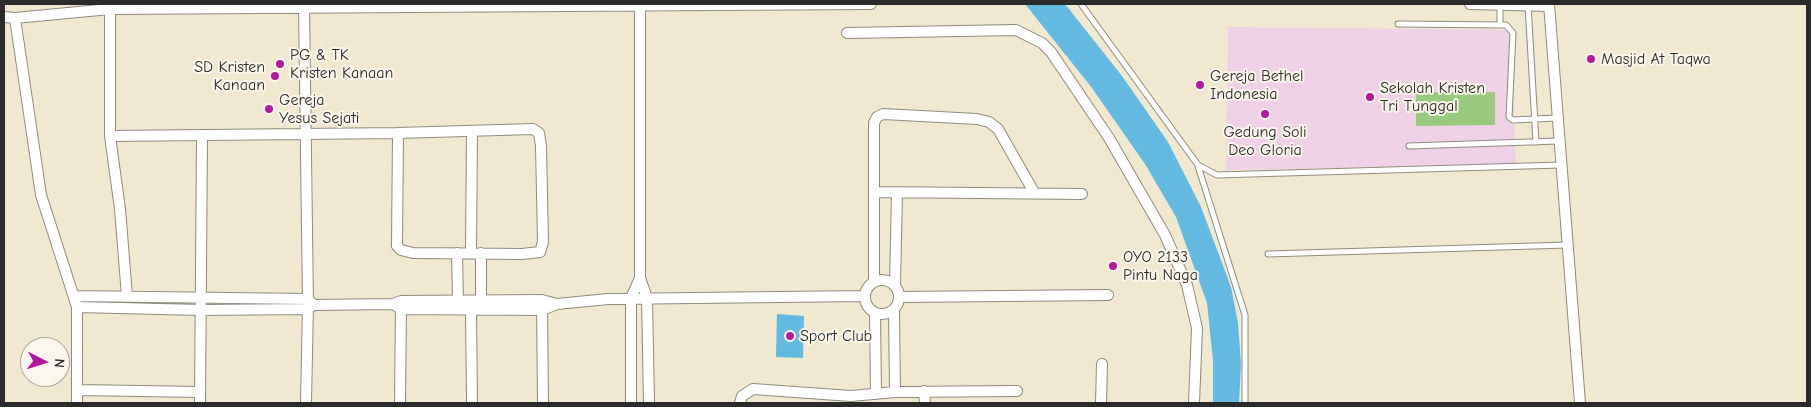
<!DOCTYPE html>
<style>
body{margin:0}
#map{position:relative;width:1811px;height:407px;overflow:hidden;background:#f1e9cf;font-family:"Comic Neue",sans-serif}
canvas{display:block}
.frame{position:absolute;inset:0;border:5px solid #2b2b2b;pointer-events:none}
.north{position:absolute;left:20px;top:337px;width:50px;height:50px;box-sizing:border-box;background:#fbf7ec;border:1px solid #a8a59f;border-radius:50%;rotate:95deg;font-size:14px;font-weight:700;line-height:20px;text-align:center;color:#2b2b2b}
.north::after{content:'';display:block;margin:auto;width:18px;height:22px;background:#b5179e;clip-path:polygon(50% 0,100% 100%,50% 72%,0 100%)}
</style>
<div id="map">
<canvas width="1811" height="407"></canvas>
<div class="frame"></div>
<div class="north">N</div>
</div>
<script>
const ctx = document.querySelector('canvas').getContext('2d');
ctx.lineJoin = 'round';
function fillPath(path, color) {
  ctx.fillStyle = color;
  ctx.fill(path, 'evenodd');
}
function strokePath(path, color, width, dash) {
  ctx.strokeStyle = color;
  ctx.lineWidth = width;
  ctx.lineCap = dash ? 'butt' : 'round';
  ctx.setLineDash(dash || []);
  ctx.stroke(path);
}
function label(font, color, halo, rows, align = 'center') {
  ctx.font = font + ' "Comic Neue",sans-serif';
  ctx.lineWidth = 4;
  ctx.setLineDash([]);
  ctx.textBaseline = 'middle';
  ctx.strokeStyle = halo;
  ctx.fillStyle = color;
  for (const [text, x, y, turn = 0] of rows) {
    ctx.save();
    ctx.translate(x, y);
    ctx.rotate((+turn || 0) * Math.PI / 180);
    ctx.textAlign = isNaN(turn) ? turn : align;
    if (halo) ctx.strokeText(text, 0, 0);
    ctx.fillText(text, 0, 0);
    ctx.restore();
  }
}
fillPath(new Path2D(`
 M 1228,27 L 1511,30 L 1516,165 L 1226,170 Z`), '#efd0e7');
fillPath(new Path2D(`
 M 1416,92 L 1495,92 L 1495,125 L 1416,126 Z`), '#98cb7c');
fillPath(new Path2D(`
 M 1025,4 L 1065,4 L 1122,76 L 1168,142 L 1201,207 L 1231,287 L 1238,323 L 1241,364 L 1239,403 L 1213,403 L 1213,360 L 1207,303 L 1176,217 L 1145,164 L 1092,88 Z
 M 777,314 L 804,316 L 803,358 L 776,357 Z`), '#63b9e0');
const service = new Path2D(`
 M 1081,4 L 1198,165 L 1217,175 L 1561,165
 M 1528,5 L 1536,142
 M 1398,24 L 1506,25 L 1513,33 L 1509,117 L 1513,120 L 1557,118
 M 1500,25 L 1500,5
 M 1409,146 L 1559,141
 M 1198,166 L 1245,315 L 1245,403
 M 1268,254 L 1567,245`);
const minor = new Path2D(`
 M 304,4 L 308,304 L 306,403
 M 640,4 L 640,278 L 647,298 L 649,403
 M 1470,4 L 1549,6
 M 1549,4 L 1580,403
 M 110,5 L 110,136 L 120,209 L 127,296
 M 4,17 L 15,18 L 110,9 L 871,4
 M 15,18 L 41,195 L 77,307 L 77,403
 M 847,33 L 1016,30 L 1042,43 L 1051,52 L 1109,138 L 1165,235 L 1187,285 L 1197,328 L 1194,403
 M 533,129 L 539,133 L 541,146 L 543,242 L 540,252 L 522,254 L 413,253 L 401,250 L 397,246 L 398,133 Z
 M 110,136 L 398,133
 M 875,192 L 1082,194
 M 457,253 L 458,301
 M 471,253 L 472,132
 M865 297a17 17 0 1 1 34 0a17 17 0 1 1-34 0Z
 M 874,281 L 874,123 L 877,117 L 883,114 L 977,119 L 989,122 L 998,129 L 1035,194
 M 895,285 L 897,193
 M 74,296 L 307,299 L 312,303
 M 900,297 L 1108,295
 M 481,301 L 481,253
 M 542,303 L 543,403
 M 393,304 L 401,309 L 542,310 L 557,304 L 608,299 L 864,296
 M 77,307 L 201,310 L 307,309 L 314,305 L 393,304 L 401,301 L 542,300 L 557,304
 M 471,310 L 472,403
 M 894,310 L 895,392
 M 875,313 L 876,394
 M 78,390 L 200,392
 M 924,391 L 925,403
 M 200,403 L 202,135
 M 400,403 L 401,304
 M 631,403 L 631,298 L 640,278
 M 740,403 L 742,396 L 753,389 L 851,396 L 895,392 L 1017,391
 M 1101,403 L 1102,364`);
strokePath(service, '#8e8a7d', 7);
strokePath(minor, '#8e8a7d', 12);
strokePath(service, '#fff', 5);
strokePath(minor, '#fff', 10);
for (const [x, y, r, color] of [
 [1591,59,5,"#b5179e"],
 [280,64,5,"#b5179e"],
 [275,76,5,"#b5179e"],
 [1200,85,5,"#b5179e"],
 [1370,97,5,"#b5179e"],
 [269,109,5,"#b5179e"],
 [1265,114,5,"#b5179e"],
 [1113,266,5,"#b5179e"],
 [790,336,5,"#b5179e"]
]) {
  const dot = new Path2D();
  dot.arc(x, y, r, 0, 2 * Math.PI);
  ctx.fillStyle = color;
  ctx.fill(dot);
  strokePath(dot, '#fbf7ec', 2);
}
label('16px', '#2b2b2b', '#fbf7ec', [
 ["PG & TK",290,55],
 ["Kristen Kanaan",290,73],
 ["Masjid At Taqwa",1601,59],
 ["SD Kristen",265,67,"right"],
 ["Kanaan",265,85,"right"],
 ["Gereja Bethel",1210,76],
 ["Indonesia",1210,94],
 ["Sekolah Kristen",1380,88],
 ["Tri Tunggal",1380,106],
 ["Gereja",279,100],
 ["Yesus Sejati",279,118],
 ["Gedung Soli",1265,132,"center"],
 ["Deo Gloria",1265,150,"center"],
 ["OYO 2133",1123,257],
 ["Pintu Naga",1123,275],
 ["Sport Club",800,336]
], 'left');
</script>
